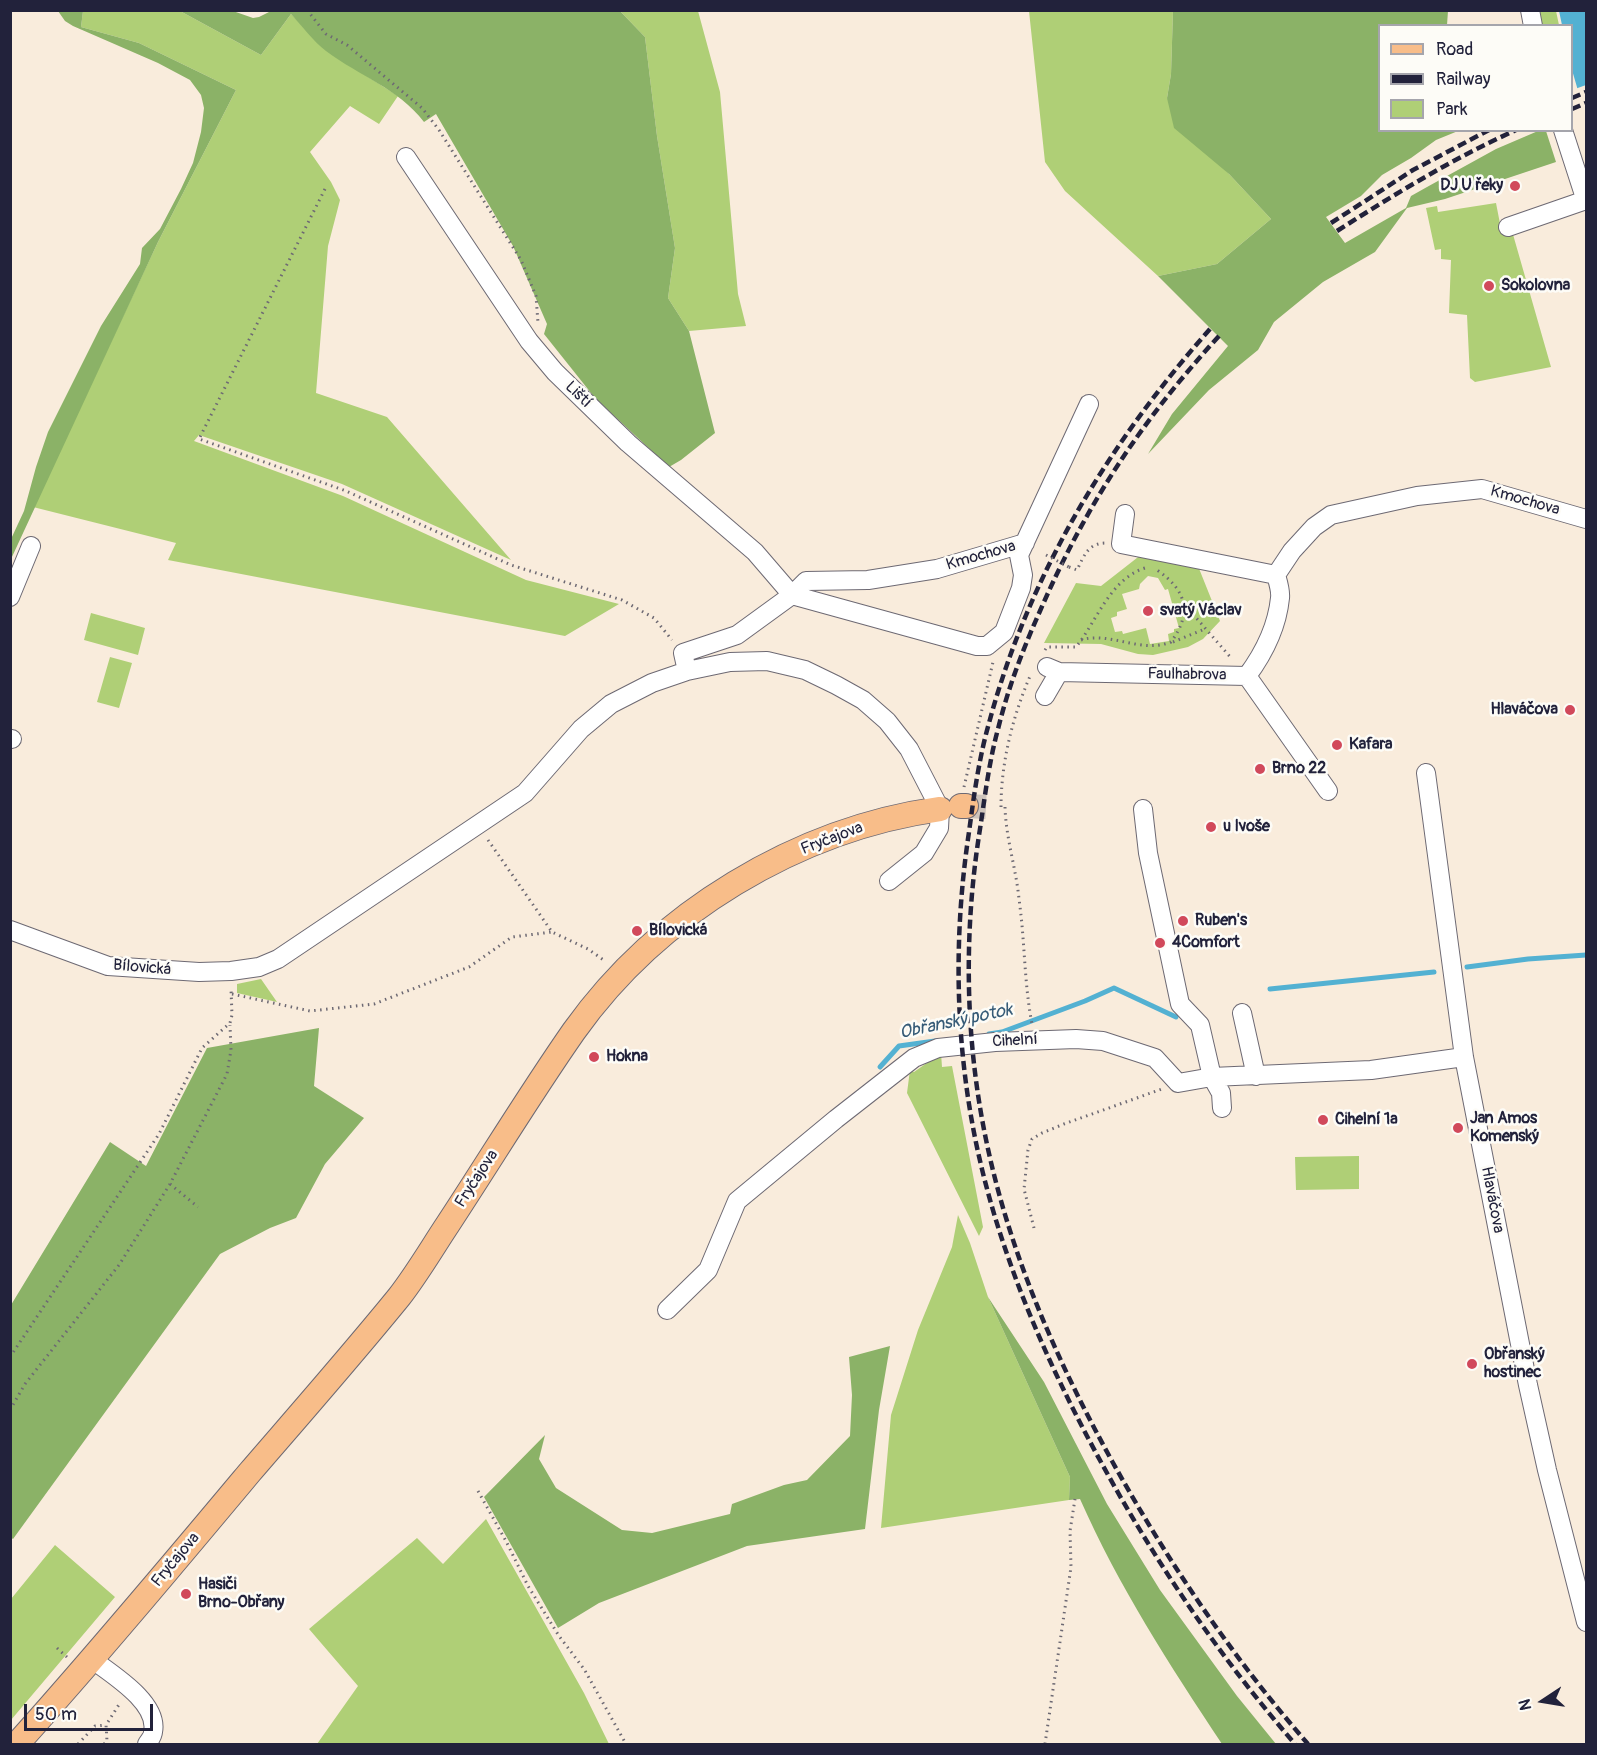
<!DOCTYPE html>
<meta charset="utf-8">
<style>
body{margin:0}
#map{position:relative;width:1597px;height:1755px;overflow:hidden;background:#f9ecdc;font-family:Pangolin,sans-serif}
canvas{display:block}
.frame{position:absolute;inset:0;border:12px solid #22223b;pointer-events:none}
.legend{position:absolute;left:1378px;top:24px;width:195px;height:108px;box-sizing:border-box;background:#fdfcf7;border:2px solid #a5a5ac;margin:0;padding:8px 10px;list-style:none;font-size:18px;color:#22223b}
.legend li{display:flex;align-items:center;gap:12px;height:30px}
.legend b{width:30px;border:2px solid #a5a5ac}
.north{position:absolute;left:1513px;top:1671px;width:60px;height:60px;-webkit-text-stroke:4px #fdfcf7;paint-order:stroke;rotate:258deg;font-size:16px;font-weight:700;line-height:24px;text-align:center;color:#22223b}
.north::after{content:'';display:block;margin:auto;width:21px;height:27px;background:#22223b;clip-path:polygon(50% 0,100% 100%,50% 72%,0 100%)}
.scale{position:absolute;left:24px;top:1704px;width:129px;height:27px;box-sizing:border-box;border:3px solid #22223b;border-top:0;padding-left:8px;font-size:18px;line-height:21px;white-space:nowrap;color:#22223b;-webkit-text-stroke:4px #fdfcf7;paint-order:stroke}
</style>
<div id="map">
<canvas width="1597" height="1755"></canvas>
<div class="frame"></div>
<ul class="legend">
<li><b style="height:8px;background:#f8bd89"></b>Road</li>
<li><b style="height:8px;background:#22223b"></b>Railway</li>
<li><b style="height:16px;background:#afcf76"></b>Park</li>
</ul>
<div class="north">N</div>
<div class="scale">50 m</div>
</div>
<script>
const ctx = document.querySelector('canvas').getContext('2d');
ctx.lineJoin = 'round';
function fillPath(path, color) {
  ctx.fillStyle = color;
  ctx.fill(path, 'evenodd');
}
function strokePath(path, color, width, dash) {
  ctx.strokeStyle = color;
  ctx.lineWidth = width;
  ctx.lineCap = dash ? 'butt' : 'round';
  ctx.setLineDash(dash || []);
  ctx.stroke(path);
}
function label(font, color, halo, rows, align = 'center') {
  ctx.font = font + ' Pangolin,sans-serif';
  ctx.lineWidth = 5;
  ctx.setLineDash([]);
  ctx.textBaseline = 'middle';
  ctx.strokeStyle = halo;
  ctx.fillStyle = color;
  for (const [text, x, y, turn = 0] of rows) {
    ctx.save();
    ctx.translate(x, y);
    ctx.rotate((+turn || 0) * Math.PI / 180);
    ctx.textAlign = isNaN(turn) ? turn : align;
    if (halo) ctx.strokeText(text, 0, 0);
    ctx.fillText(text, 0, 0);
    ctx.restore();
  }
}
fillPath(new Path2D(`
 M 83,11 L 180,11 L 261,55 L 291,14 L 326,50 L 398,96 L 379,124 L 350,106 L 310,152 L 331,182 L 340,200 L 328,246 L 316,393 L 387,417 L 511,560 L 342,484 L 199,435 L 194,441 L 343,496 L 526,580 L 619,604 L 565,636 L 168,560 L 176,543 L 33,507 L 158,242 L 236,90 L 139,43 L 81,27 Z
 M 620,11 L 698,11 L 720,92 L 738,294 L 746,326 L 689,331 L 668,298 L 675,248 L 657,136 L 645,37 Z
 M 1029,11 L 1173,11 L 1171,74 L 1167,98 L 1229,174 L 1271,219 L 1217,264 L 1158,276 L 1065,191 L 1045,162 Z
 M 1534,11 L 1556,11 L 1559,25 L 1537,25 Z
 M 1496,203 L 1502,234 L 1512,231 L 1551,367 L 1475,382 L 1470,378 L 1467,315 L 1449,313 L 1451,260 L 1441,259 L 1441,249 L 1435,250 L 1426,208 L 1437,206 L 1438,212 Z
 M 1142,554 L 1198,566 L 1220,621 L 1203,639 L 1188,647 L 1153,655 L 1138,654 L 1101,644 L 1044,643 L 1076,583 L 1101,586 ZM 1148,576 L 1158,578 L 1165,590 L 1168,589 L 1179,628 L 1174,629 L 1174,632 L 1168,634 L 1169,641 L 1150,644 L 1146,628 L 1123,634 L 1122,631 L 1115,632 L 1111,618 L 1117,616 L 1117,612 L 1127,609 L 1122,594 L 1139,589 L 1140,584 Z
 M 91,613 L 145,628 L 138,655 L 84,640 Z
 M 110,657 L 132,663 L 119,708 L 97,702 Z
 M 261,979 L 277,1002 L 237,993 L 237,984 Z
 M 941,1053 L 942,1067 L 952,1066 L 983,1227 L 979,1236 L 907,1093 L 910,1070 L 914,1072 Z
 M 1359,1156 L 1359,1189 L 1296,1190 L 1295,1157 Z
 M 958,1215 L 970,1243 L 988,1297 L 1070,1477 L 1069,1500 L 881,1528 L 891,1415 L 918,1330 L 952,1247 Z
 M 486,1519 L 584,1693 L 609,1744 L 317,1744 L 358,1686 L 309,1629 L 417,1538 L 443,1564 Z
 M 55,1545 L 115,1597 L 11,1720 L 11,1599 Z`), '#afcf76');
fillPath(new Path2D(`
 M 58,11 L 83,11 L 81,27 L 139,43 L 236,90 L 158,242 L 11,559 L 11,539 L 24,511 L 36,467 L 48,432 L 101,326 L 140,264 L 142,248 L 160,229 L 181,189 L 193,163 L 201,132 L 204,108 L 201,95 L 190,80 L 158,63 L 73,26 L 65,21 Z
 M 271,11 L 620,11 L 645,37 L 657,136 L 675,248 L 668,298 L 689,331 L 715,433 L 681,460 L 669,467 L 595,398 L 544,334 L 547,324 L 513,246 L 436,114 L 424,122 C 398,88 359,76 326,51 C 313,41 302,26 291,14 L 261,55 L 180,11 L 233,11 L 253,18 L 259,17 Z
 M 1173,11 L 1448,11 L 1447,25 L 1380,26 L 1380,130 L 1458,131 L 1436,140 L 1411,158 L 1382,175 L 1361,196 L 1326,217 L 1345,243 L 1406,208 L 1411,196 L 1427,187 L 1496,149 L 1538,131 L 1546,131 L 1556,162 L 1445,199 L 1407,208 L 1375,252 L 1323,282 L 1274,322 L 1258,350 L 1209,390 L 1148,454 L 1172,414 L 1228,346 L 1158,276 L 1217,264 L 1271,219 L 1229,174 L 1174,128 L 1167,98 L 1171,74 Z
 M 319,1028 L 314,1086 L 364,1118 L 325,1164 L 296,1218 L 270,1228 L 220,1254 L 13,1539 L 10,1537 L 11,1305 L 110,1142 L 146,1166 L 207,1048 Z
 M 988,1297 L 1044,1382 L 1107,1504 L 1160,1590 L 1237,1696 L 1276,1744 L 1222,1744 C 1169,1664 1119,1587 1080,1499 L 1069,1500 L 1070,1477 Z
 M 890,1346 L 879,1410 L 865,1529 L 747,1546 L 599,1603 L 558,1628 L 484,1497 L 545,1435 L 539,1459 L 556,1488 L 622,1530 L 652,1533 L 730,1514 L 732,1504 L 784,1485 L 807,1480 L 850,1436 L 852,1395 L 849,1357 Z`), '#8bb267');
fillPath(new Path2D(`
 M 1559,11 L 1586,11 L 1586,118 L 1572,70 L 1572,26 L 1562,25 Z`), '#53b1d2');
fillPath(new Path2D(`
 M 1586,85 L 1586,115 L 1582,116 L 1575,89 Z`), '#f9ecdc');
strokePath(new Path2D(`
 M 1467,967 L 1528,959 L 1586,955
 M 1270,989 L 1434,972
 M 989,1034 L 1002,1032 L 1085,1001 L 1114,988 L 1176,1017
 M 880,1067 L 899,1046 L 935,1041`), '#53b1d2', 5);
strokePath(new Path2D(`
 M 966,806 L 986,807`), '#cec4bc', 24, [24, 12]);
const minor = new Path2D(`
 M 1530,10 L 1533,26
 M 1563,130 L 1586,201
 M 406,157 L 529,341 L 555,372 L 628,443 L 755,552 L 792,595
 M 1508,227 L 1586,200
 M 1125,514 L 1121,544 L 1276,575
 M 792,595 L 977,646 L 987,646 L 1004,632 L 1021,588 L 1023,575 L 1019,555 L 1089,404
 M 10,597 L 31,546
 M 1047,667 L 1059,672 L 1247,676
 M 687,671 L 683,653 L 737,635 L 792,595 L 806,581 L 868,580 L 937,569 L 1025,543
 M 1247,676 C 1264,653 1277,628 1280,598 C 1281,591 1278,582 1276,575 L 1292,551 L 1314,527 L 1331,515 L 1417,496 L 1482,489 L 1586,519
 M 1247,676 L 1328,791
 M 1045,696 L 1059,672
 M 10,739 L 12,739
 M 1426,773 L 1464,1057 L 1528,1385 L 1547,1470 L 1586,1622
 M 1143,809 L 1148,853 L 1180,1004 L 1200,1025 L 1212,1077 L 1221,1093 L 1222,1108
 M 10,930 L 108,966 L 199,972 L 231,971 L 259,967 L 278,959 L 525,793 L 581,729 L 611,704 L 652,683 L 687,671 L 730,662 L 767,661 L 805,670 L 836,685 L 863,700 L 887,721 L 909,749 L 940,809 L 939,828 L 924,853 L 889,881
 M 1242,1013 L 1256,1076
 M 667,1310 L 708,1270 L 737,1201 L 836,1119 L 914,1058 L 938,1048 L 995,1042 L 1076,1039 L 1103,1041 L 1155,1058 L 1178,1083 L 1212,1077 L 1371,1070 L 1464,1057
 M 93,1660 C 113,1675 159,1703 153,1732 C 153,1736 149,1741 147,1744`);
const major = new Path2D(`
 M 961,806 L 966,806
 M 17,1744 C 97,1655 173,1564 250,1472 C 300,1414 351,1356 399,1297 C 417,1274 432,1248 448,1224 C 490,1160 530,1094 574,1031 C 658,913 797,829 940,809`);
strokePath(minor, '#6d6973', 20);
strokePath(major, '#6d6973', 26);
strokePath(new Path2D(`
 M 307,10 L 326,34 L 347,45 L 422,108 L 439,130 L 521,260 L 536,296 L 538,323
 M 325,189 L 199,439 L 346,491 L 511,565 L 622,600 L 654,618 L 672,640
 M 1069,567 L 1077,570 C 1084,556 1088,543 1106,543
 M 1185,605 L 1232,659
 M 1081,640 C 1110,631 1140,654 1171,642 C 1193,612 1186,590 1157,570
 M 1173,642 L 1205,629
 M 1045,650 L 1047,647 L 1076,647 C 1097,621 1110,579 1145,568
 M 964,787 L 993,662
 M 1001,807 C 1001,762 1013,715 1031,674
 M 1005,807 C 1006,839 1016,868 1019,899 C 1025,941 1024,983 1032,1024
 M 488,840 L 552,932 L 588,949 L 605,961
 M 232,994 L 310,1011 L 374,1004 L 469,967 L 512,937 L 552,932
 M 170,1184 L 198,1207
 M 1034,1228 L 1024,1189 L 1028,1150 L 1032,1139 L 1042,1133 L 1064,1124 L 1162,1089
 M 10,1357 L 159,1134 L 202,1048 L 230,1023 L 232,1015 L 231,989
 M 10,1410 L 25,1384 L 119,1265 L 170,1184 L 227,1074 L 231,1050 L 230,1025
 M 478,1491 L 506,1541 L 528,1586 L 559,1636 L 584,1669 L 626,1744
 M 57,1648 L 67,1657
 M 78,1744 L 95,1726 L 106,1725
 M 104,1744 L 107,1741 L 106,1725 L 120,1703
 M 1045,1744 L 1071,1567 L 1070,1531 L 1075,1499`), '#6d6973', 3, [1.5, 4.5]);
strokePath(minor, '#fff', 18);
strokePath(major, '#f8bd89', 24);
strokePath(new Path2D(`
 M 1572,98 L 1586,92
 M 1572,109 L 1586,103
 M 1331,223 L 1413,170 L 1489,130
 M 1337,231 C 1395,194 1452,159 1516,130
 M 1210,329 C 1109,443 1029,574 989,723 C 979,758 974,795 969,832 C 953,938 955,1047 978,1152 C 1003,1265 1051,1372 1107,1473 C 1160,1569 1223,1661 1295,1744
 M 1219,336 C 1141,421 1086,505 1040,611 C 1023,649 1008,688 998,729 C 989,762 985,796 980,829 C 963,935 965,1044 988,1149 C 1012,1259 1058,1363 1112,1461 C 1168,1562 1233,1658 1308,1744`), '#22223b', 4.5, [9, 4.5]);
strokePath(new Path2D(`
 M 1046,555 L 1069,567`), '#6d6973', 3, [1.5, 4.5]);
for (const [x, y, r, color] of [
 [1515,186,6,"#d1495b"],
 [1489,286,6,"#d1495b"],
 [1148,611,6,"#d1495b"],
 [1570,710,6,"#d1495b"],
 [1337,745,6,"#d1495b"],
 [1260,769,6,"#d1495b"],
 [1211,827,6,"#d1495b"],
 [1183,921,6,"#d1495b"],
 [637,931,6,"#d1495b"],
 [1160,943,6,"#d1495b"],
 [594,1057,6,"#d1495b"],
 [1323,1120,6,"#d1495b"],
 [1458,1128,6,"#d1495b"],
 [1472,1364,6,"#d1495b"],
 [186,1594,6,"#d1495b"]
]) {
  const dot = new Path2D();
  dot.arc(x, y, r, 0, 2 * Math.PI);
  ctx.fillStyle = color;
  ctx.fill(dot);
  strokePath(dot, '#fdfcf7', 2);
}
label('bold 16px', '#22223b', '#fdfcf7', [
 ["DJ U řeky",1503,186,"right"],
 ["Sokolovna",1501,286],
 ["svatý Václav",1160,611],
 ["Hlaváčova",1558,710,"right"],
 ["Kafara",1349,745],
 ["Brno 22",1272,769],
 ["u Ivoše",1223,827],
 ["Ruben's",1195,921],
 ["Bílovická",649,931],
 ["4Comfort",1172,943],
 ["Hokna",606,1057],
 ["Jan Amos",1470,1119],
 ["Komenský",1470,1137],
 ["Cihelní 1a",1335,1120],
 ["Obřanský",1484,1355],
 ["hostinec",1484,1373],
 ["Hasiči",198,1585],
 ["Brno-Obřany",198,1603]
], 'left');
label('16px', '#22223b', '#fdfcf7', [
 ["Liští",578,395,44],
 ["Kmochova",1525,501,16],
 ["Kmochova",981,556,-16],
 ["Faulhabrova",1187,675,1],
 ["Fryčajova",832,839,-21],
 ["Bílovická",142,968,5],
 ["Cihelní",1015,1041,-3],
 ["Fryčajova",477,1179,-57],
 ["Hlaváčova",1492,1200,79],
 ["Fryčajova",176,1560,-50]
]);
label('italic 18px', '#365b77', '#fdfcf7', [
 ["Obřanský potok",956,1022,-12]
]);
</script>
